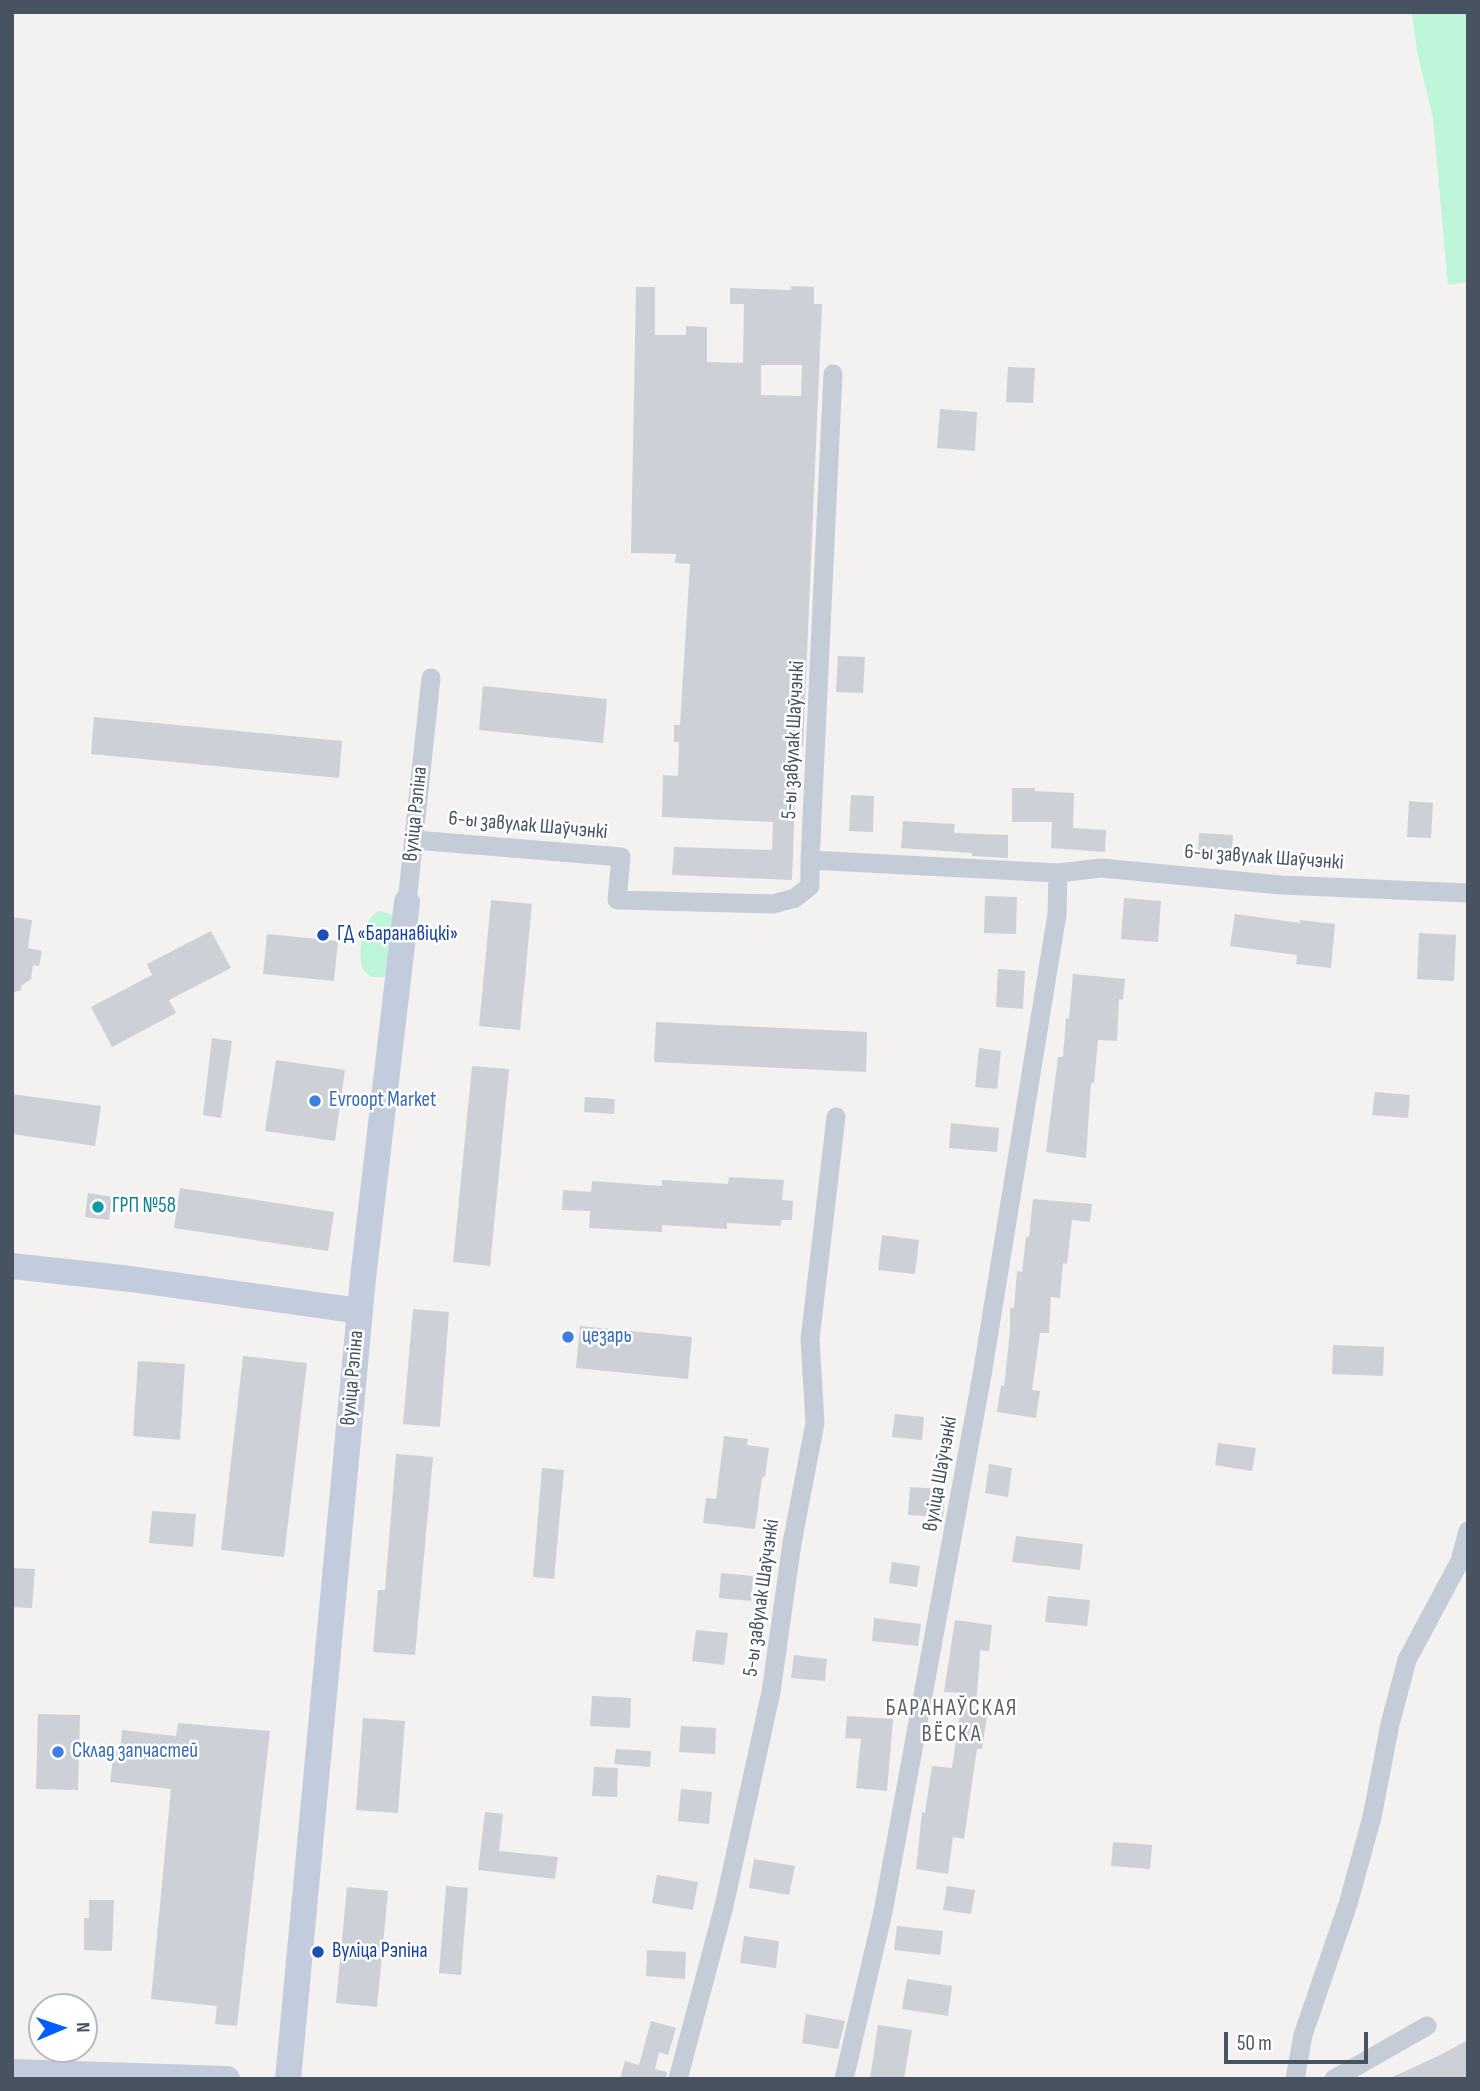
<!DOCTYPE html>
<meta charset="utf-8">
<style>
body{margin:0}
#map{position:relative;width:1480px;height:2091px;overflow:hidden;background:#f4f1f1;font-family:"Sofia Sans Condensed",sans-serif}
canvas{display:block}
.frame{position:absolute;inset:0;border:14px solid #475361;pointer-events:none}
.north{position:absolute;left:28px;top:1993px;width:70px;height:70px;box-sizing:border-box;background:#fff;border:2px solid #b5bac0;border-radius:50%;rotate:88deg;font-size:19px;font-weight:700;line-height:28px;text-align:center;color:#475361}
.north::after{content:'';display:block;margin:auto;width:24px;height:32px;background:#035cfc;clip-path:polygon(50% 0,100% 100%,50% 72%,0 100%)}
.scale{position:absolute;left:1224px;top:2032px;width:144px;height:32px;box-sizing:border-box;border:4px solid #475361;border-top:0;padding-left:9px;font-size:21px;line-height:24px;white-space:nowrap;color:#475361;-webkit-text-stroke:5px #fff;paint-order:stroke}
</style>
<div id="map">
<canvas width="1480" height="2091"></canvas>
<div class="frame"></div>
<div class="north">N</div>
<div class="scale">50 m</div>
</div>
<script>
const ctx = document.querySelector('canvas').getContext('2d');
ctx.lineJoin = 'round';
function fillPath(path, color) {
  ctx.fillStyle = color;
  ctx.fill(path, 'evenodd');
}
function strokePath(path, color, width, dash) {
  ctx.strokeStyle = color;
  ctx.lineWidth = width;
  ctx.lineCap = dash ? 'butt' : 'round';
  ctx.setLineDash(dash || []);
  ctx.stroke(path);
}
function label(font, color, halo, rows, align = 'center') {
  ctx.font = font + ' "Sofia Sans Condensed",sans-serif';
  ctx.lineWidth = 5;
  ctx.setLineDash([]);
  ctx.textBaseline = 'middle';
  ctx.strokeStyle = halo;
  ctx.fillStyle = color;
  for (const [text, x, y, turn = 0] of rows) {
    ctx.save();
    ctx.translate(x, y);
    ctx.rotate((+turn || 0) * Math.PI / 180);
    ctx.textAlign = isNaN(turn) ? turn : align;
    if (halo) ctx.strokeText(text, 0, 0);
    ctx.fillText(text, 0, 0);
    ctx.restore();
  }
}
fillPath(new Path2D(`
 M 1412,12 L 1468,12 L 1468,284 L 1466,282 L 1448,285 L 1433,119 L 1417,51 Z
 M 380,911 L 393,915 L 385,977 L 372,977 L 364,971 C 356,956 362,917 380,911 Z`), '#bcf5d7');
fillPath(new Path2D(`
 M 791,286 L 814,287 L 814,304 L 822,304 L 803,747 L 797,747 L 792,880 L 672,875 L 674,847 L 772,850 L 773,822 L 662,817 L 663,775 L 678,776 L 679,742 L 674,742 L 674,725 L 680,725 L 690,564 L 675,563 L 676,554 L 631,553 L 636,287 L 655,287 L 655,335 L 686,335 L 686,326 L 707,327 L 707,362 L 743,363 L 744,304 L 730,304 L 730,288 L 791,290 ZM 761,365 L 802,365 L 801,396 L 761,395 Z
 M 1008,367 L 1035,368 L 1033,403 L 1006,402 Z
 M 940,409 L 977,412 L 975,451 L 937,448 Z
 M 838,656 L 865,657 L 863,693 L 836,692 Z
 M 483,686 L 607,699 L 603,743 L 479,730 Z
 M 94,717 L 342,741 L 339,778 L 91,754 Z
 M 1012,788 L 1035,788 L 1035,791 L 1074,793 L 1073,828 L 1106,830 L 1105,852 L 1051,848 L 1052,822 L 1012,822 Z
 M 851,795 L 874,796 L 873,832 L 849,831 Z
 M 1409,801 L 1433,803 L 1431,838 L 1407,837 Z
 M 903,821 L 955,824 L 954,833 L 1008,835 L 1008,858 L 972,856 L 972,853 L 901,848 Z
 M 1199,833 L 1233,835 L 1232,855 L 1198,853 Z
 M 985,896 L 1017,897 L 1016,934 L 984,933 Z
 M 1124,898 L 1161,901 L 1158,942 L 1121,939 Z
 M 491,900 L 532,904 L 520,1030 L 479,1026 Z
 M 1235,914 L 1300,923 L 1300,920 L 1335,924 L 1331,968 L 1296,964 L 1297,955 L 1230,946 Z
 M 12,917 L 32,920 L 28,948 L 42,951 L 39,966 L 33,965 L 31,979 L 21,986 L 21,990 L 12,993 Z
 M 211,931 L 231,968 L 169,1000 L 176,1013 L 112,1047 L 91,1007 L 152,975 L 147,964 Z
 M 1419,933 L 1456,935 L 1454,981 L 1417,979 Z
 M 267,934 L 338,941 L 334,981 L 263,974 Z
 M 998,969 L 1025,971 L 1023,1009 L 996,1007 Z
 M 1073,974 L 1125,979 L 1123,1000 L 1119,999 L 1117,1041 L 1098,1040 L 1094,1083 L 1091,1083 L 1086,1158 L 1046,1152 L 1058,1057 L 1063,1057 L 1066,1018 L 1069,1019 Z
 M 656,1022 L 867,1032 L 866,1072 L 654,1062 Z
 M 212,1038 L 232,1041 L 221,1118 L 203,1115 Z
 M 979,1048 L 1001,1051 L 997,1089 L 975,1087 Z
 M 276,1060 L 345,1070 L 335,1141 L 265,1131 Z
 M 472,1066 L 509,1069 L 490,1266 L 453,1262 Z
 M 1375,1092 L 1410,1095 L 1408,1118 L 1372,1115 Z
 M 12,1094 L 101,1106 L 95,1146 L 12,1134 Z
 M 585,1097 L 615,1099 L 614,1114 L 584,1112 Z
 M 951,1123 L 999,1128 L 997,1152 L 949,1148 Z
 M 729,1177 L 784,1180 L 782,1200 L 793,1201 L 792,1220 L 781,1220 L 781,1226 L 727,1223 L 727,1229 L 662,1225 L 662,1232 L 589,1228 L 590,1211 L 562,1210 L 563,1190 L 591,1192 L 592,1181 L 662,1186 L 662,1180 L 728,1184 Z
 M 180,1188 L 334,1212 L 328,1251 L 174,1228 Z
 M 88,1193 L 112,1197 L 109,1220 L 85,1217 Z
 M 1033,1199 L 1092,1204 L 1090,1222 L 1072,1220 L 1067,1264 L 1063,1263 L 1060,1298 L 1051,1297 L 1049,1333 L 1040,1333 L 1032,1390 L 1040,1391 L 1036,1418 L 997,1412 L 1001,1385 L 1004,1386 L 1010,1331 L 1010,1308 L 1014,1308 L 1017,1271 L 1022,1272 L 1026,1237 L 1029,1237 Z
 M 882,1235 L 919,1240 L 915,1274 L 878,1270 Z
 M 413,1309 L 449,1312 L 440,1427 L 403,1424 Z
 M 580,1326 L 692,1337 L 688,1379 L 576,1368 Z
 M 1333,1345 L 1384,1347 L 1383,1376 L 1332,1374 Z
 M 243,1356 L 307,1363 L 284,1557 L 221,1550 Z
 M 138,1361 L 185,1364 L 180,1440 L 133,1436 Z
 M 895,1414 L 924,1417 L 922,1440 L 892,1437 Z
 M 724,1436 L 748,1439 L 747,1445 L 769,1448 L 765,1477 L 762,1477 L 755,1529 L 703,1523 L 706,1498 L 716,1499 Z
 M 1218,1443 L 1256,1448 L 1252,1471 L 1215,1465 Z
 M 396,1454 L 433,1457 L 415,1655 L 373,1652 L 378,1590 L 385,1590 Z
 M 989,1464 L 1012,1468 L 1008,1497 L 985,1493 Z
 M 542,1468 L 564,1470 L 554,1579 L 533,1577 Z
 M 910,1487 L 945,1489 L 943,1517 L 908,1515 Z
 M 152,1511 L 196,1514 L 193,1547 L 149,1543 Z
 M 1016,1536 L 1083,1544 L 1080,1570 L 1012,1562 Z
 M 892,1562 L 920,1566 L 917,1587 L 889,1583 Z
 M 12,1568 L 35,1569 L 32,1608 L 12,1607 Z
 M 721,1573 L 753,1576 L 751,1601 L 719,1598 Z
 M 1048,1596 L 1090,1600 L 1087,1626 L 1045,1622 Z
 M 874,1618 L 921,1624 L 918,1646 L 872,1641 Z
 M 955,1620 L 992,1625 L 989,1651 L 980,1650 L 979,1670 L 975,1714 L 987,1716 L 982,1749 L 977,1749 L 964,1839 L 953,1837 L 948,1874 L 916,1869 L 922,1812 L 925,1813 L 932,1766 L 952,1768 L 963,1693 L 944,1692 Z
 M 696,1630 L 728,1633 L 724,1665 L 692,1661 Z
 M 794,1655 L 827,1659 L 825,1681 L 791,1678 Z
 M 592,1696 L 631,1698 L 630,1728 L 590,1726 Z
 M 38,1714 L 80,1715 L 78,1790 L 36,1789 Z
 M 847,1716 L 893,1719 L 887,1791 L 856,1788 L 861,1739 L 845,1738 Z
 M 363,1718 L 405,1721 L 398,1813 L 356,1810 Z
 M 178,1723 L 270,1731 L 237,2026 L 215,2024 L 217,2006 L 151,1999 L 171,1789 L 110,1782 L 114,1751 L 120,1751 L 122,1730 L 176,1736 Z
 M 681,1726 L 716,1728 L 715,1754 L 679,1752 Z
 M 616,1749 L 651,1751 L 650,1767 L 614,1764 Z
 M 594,1767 L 618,1768 L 617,1797 L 592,1796 Z
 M 681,1789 L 712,1792 L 709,1824 L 678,1821 Z
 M 485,1812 L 503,1814 L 499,1851 L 558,1857 L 555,1879 L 478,1870 Z
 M 1113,1842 L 1152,1845 L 1150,1869 L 1111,1866 Z
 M 754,1859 L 795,1866 L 789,1895 L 749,1888 Z
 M 657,1875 L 698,1882 L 693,1910 L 652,1903 Z
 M 446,1886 L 468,1888 L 461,1975 L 439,1973 Z
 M 947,1886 L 975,1890 L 971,1914 L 943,1910 Z
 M 347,1887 L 388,1891 L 377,2007 L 336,2003 Z
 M 89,1900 L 114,1900 L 112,1951 L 84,1950 L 84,1918 L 89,1918 Z
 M 897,1926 L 943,1931 L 940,1955 L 894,1950 Z
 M 744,1936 L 779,1941 L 776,1968 L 740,1963 Z
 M 647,1950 L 686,1952 L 685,1979 L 646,1976 Z
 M 907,1979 L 952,1986 L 948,2016 L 902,2009 Z
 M 806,2014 L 845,2021 L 838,2049 L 802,2043 Z
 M 651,2021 L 676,2028 L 668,2055 L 659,2052 L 655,2069 L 667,2072 L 666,2079 L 620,2079 L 625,2061 L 639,2065 Z
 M 878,2025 L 912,2030 L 904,2079 L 870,2079 Z
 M 1468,2040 L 1468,2079 L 1388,2079 L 1438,2056 Z`), '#cdd0d6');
strokePath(new Path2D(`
 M 833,374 L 810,860 L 1058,873 L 1101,868 L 1281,885 L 1468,893
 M 415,840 L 621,857 L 617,900 L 773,904 L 795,898 L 810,886 L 810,860
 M 407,902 L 431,678
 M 678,2079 L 724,1906 L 771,1692 L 792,1543 L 815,1423 L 810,1339 L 836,1117
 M 844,2079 L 883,1912 L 982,1375 L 1057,914 L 1058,873
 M 1295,2079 L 1303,2035 L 1348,1904 L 1372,1817 L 1390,1724 L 1407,1660 L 1460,1561 L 1468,1531
 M 1334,2079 L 1427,2026`), '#c4ccd7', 19);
strokePath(new Path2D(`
 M 12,1266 L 131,1279 L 360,1311
 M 12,2072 L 227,2079
 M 288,2079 L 363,1278 L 407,902`), '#c2ccdc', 26);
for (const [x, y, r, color] of [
 [323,935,7,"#1a4fb4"],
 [315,1101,7,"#3f7fe0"],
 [98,1207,7,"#0f9aa8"],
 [568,1337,7,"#3f7fe0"],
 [58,1752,7,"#3f7fe0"],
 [318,1952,7,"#1a4fb4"]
]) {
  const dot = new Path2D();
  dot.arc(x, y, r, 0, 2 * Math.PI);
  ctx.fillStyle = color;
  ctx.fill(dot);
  strokePath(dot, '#fff', 2.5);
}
label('21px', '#475361', '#fff', [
 ["5-ы завулак Шаўчэнкі",794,740,-87],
 ["вуліца Рэпіна",416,814,-84],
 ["6-ы завулак Шаўчэнкі",528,826,5],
 ["6-ы завулак Шаўчэнкі",1264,858,4],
 ["вуліца Рэпіна",353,1378,-85],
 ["вуліца Шаўчэнкі",941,1474,-80],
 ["5-ы завулак Шаўчэнкі",762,1598,-82]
]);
label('21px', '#164399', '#fff', [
 ["ГД «Баранавіцкі»",337,935],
 ["Вуліца Рэпіна",332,1952]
], 'left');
label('21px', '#366cbe', '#fff', [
 ["Evroopt Market",329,1101],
 ["цезарь",582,1337],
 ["Склад запчастей",72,1752]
], 'left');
label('21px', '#0d838f', '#fff', [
 ["ГРП №58",112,1207]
], 'left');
ctx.letterSpacing = '2px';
label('23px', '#5d6167', '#fff', [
 ["БАРАНАЎСКАЯ",952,1709],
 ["ВЁСКА",952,1735]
]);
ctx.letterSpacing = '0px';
</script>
